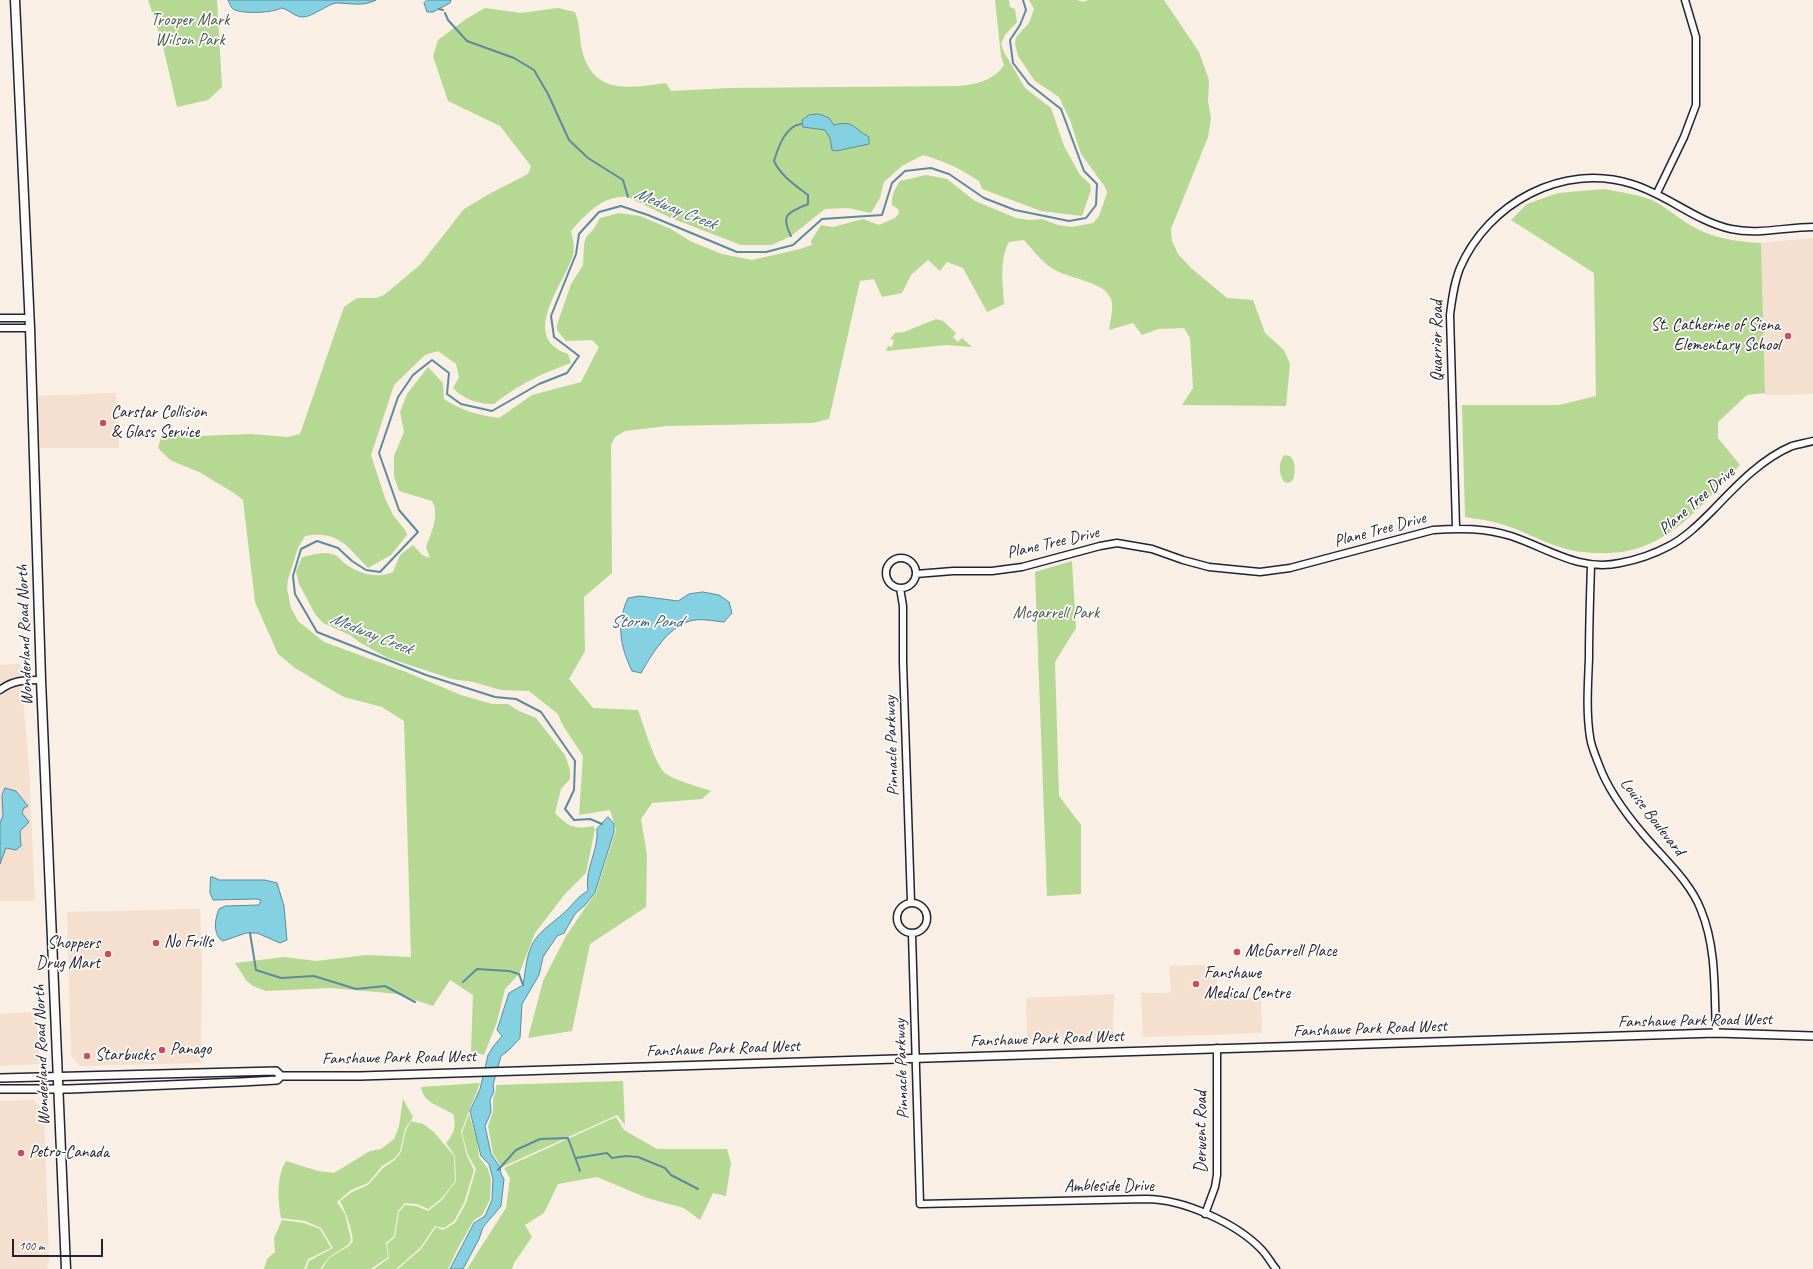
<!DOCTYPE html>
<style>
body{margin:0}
#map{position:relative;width:1813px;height:1269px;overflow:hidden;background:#f9efe5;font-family:Caveat,sans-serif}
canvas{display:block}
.scale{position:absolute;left:12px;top:1239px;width:91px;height:18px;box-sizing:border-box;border:2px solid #22223b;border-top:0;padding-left:5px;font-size:12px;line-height:14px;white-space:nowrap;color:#22223b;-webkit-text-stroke:3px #fdfcf7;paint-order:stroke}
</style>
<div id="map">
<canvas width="1813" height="1269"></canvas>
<div class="scale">100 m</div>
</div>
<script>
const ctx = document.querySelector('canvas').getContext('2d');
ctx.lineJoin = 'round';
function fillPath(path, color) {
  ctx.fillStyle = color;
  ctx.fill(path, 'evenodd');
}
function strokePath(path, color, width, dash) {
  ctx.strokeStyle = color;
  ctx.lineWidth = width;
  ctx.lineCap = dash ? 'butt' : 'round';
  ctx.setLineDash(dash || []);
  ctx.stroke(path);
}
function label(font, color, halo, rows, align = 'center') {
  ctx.font = font + ' Caveat,sans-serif';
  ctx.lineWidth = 3.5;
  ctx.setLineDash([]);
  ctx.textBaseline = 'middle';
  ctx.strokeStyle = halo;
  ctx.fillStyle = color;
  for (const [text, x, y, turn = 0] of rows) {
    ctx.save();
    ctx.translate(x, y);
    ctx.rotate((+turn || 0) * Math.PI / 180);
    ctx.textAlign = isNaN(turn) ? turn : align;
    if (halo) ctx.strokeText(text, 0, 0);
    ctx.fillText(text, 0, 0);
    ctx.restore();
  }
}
fillPath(new Path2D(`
 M 1813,238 L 1813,394 L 1765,395 L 1761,243 Z
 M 116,393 L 119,448 L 37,448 L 35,396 Z
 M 20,664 L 29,766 L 35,901 L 0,901 L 0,665 Z
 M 200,909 L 202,963 L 201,1063 L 80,1066 L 71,1056 L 67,912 Z
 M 1217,965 L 1217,998 L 1261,998 L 1262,1033 L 1143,1037 L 1141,993 L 1171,993 L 1169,966 Z
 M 1114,994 L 1113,1037 L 1027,1039 L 1026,998 Z
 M 36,1012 L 40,1064 L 0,1066 L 0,1014 Z
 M 33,1100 L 44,1110 L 49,1262 L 47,1269 L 0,1269 L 0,1101 Z`), '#f5dfcf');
fillPath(new Path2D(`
 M 148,0 L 217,0 L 222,87 L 208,100 L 177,107 L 162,42 Z
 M 995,0 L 1009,0 L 1010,7 L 1015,9 L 1017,22 L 1005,35 L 1001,44 L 1004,52 L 1025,88 L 1051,108 L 1064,146 L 1080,175 L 1090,184 L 1091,190 L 1082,216 L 1041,211 L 982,189 L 979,181 C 959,168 947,162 923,155 L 902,166 L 884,182 L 880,198 L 871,213 L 848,208 L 825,209 L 791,236 L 772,245 L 741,245 L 671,218 L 628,197 C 603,195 587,213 571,231 C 573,239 575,246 573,255 C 565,283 518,337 568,354 L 571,363 C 541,374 519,384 494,404 C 478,404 465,400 453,388 L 459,377 L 456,364 L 438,351 L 425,355 L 394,385 L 371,455 L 385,498 L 393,515 L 406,531 L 407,535 L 391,555 L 368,568 C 347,546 338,530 305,536 L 298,548 L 288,579 L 287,588 L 291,608 L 298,621 L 324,642 L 406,672 L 461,695 L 492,704 L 508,704 L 519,711 L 536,718 L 565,755 L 570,770 L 570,779 L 561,789 L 555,813 C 568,826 574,830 593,826 L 595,829 L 586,873 L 565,894 L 535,933 L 519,974 L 505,989 L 497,1022 L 484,1055 L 471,1051 L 473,995 L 450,980 L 433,1006 L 397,994 L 377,992 L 330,988 L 266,991 L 253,986 L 246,980 L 235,963 L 284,957 L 316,961 L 367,955 L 411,957 L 404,721 L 382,707 L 344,697 L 330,689 L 295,668 L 278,654 L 255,602 L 243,500 L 234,493 L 199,472 L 170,460 L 158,448 L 162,434 L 199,436 L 251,434 L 288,437 L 300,434 L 344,307 L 357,298 L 376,298 L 384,295 L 420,265 L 464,209 L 489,194 L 528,174 L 531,166 L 500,126 L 448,101 L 433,56 L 438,40 L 466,19 L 485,8 L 521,13 L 558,8 L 575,12 C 581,27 579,40 583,54 C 595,95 632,88 666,83 L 671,91 L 729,88 L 959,86 C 977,84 993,81 1004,65 L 1001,56 Z
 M 1029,0 L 1077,0 L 1083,2 L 1088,0 L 1164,0 L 1199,52 L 1209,80 L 1208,101 L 1211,118 L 1208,137 L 1171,229 L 1172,241 L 1178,254 L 1191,268 L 1227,298 L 1253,300 L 1265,333 L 1284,350 L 1290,364 L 1286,406 L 1182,405 L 1193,388 L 1190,338 L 1184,328 L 1158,329 L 1142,335 L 1133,323 L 1109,330 C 1110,322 1113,311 1112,303 C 1110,282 1070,279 1055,270 C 1042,263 1034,251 1024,240 L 1009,242 C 999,261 1003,283 1004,304 L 987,312 L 963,268 L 947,262 L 940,271 L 928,260 L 911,275 L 902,293 L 882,297 L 874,279 L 860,281 L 829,419 L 812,423 L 667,426 L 625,431 L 615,437 L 611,445 L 612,573 L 584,597 L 585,651 L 569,679 L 593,708 L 638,710 C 643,723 655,765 665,773 C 671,779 702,788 711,791 L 702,799 L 652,803 L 641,819 L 647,855 L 646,907 L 590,944 L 572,1031 L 528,1038 L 543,981 L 566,936 L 596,892 L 616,830 L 610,810 L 579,815 L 583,756 L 562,724 L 558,714 L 529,691 L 501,690 L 473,682 L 452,679 L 388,658 L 359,642 L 350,635 L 323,623 L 315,614 L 299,584 L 296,572 L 302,557 C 311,555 323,551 332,554 C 338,555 342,562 347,565 C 361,574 377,579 393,572 L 400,555 L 413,545 L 422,555 L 430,558 L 426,547 C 431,534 440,514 432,501 L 399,491 L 394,476 L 394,456 L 404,432 L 400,412 L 407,394 L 428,367 L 443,383 L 444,399 C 462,411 478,415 499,418 L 532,395 L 581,382 L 599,347 L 592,340 L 566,341 L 557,330 L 557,325 L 571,284 L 583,265 L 584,244 L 586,237 L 593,230 L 600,218 L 619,213 L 640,216 L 671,229 L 690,241 L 722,254 L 752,260 L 800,249 L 812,245 L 811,241 L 821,225 L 833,227 L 863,219 L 879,225 L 895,218 L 899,213 L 898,209 L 892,205 C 891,196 895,188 900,181 L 926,175 L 947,179 L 975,201 L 1016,218 L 1029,220 L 1042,219 L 1058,225 L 1072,227 L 1093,223 L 1099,216 L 1107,193 L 1105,187 L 1081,154 L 1070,120 L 1059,97 L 1035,81 L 1018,56 L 1015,44 L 1016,37 L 1029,23 L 1034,9 Z
 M 1604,189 C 1620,192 1636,194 1652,200 C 1666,207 1677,217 1690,225 C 1712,238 1736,242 1761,243 L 1765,393 L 1747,395 L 1718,422 L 1718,438 L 1740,465 C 1699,507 1665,556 1599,553 C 1585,553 1571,551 1557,546 C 1538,540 1520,529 1501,524 C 1489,520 1477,519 1465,517 L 1462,405 L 1559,405 L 1596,396 L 1594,273 L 1511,220 L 1527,204 L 1558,193 Z
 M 936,319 L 943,321 L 956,333 L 953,337 L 958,342 L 962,338 L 972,347 L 946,345 L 886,351 L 888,346 L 892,347 L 894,340 L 890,339 L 895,333 L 904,332 Z
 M 1284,455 L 1290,456 C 1296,461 1296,475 1292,481 L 1288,483 L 1284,482 C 1279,475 1278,462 1284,455 Z
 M 1072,561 L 1076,628 L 1055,662 L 1059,796 L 1081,825 L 1081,894 L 1047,896 L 1035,572 Z
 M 623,1081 L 625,1125 L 617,1115 L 502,1167 L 493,1154 L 488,1126 L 493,1112 L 493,1100 L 496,1090 L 496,1085 Z
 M 480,1083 L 461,1132 L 467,1156 L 474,1170 L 464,1203 L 454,1221 L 444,1228 L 435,1226 L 420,1248 L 396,1269 L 374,1269 L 389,1258 L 387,1244 L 395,1237 L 399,1212 L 405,1205 L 416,1206 L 428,1211 L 442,1200 L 456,1181 L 455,1156 L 446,1143 C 454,1135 457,1124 453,1114 C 439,1105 424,1104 421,1087 Z
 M 403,1099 L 413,1117 L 405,1129 L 400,1151 L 395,1158 L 382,1166 L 368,1183 L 351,1190 L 337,1202 L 345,1214 L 351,1240 L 348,1245 L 329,1257 L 320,1269 L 306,1269 L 309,1261 L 333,1248 L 321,1228 L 305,1221 L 281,1218 C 278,1200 276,1177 286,1161 L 318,1171 L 334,1173 L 370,1151 L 381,1149 L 394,1139 L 399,1126 Z
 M 469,1114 L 477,1141 L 479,1157 L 488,1169 L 491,1180 L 490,1200 L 482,1215 L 474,1220 L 458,1248 L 448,1269 L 398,1269 L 421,1249 L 436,1227 L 443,1230 L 455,1223 L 466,1203 L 476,1169 L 468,1155 L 462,1133 Z
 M 616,1117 L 624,1130 L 657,1149 L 727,1149 L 731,1163 L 726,1196 L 713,1193 L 700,1220 L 684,1208 L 647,1198 L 597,1177 L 558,1184 L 544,1213 L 525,1225 L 532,1237 L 514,1263 L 512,1269 L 467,1269 L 506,1208 L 510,1178 L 504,1168 Z
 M 411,1121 L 423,1124 L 434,1132 L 454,1156 L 455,1181 L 442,1198 L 428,1209 L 417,1204 L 405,1203 L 398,1211 L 394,1236 L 386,1243 L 388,1257 L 371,1269 L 322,1269 L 329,1258 L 349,1246 L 353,1241 C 351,1226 347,1215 340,1201 L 352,1192 L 368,1185 L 383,1168 L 395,1160 L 401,1152 L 406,1130 Z
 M 282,1220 L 304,1223 L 320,1229 L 331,1248 L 308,1259 L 304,1269 L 264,1269 L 267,1259 L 275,1252 L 274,1238 Z`), '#b5d893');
const water = new Path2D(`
 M 228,0 L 376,0 C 364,7 349,3 336,3 C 328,4 312,17 303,17 C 294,17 289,9 281,8 C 273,13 244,14 235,10 C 231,9 230,4 228,0 Z
 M 427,0 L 451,0 L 450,3 L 433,12 L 427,12 L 424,3 Z
 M 819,114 L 829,118 L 834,125 C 855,120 852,128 869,137 L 869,144 L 836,151 L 832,150 L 830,138 L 825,130 L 803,127 L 802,120 L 809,115 Z
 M 703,592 L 719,595 L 729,602 L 732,613 L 724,622 C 714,621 700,618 690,621 C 667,628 652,654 641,673 L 632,671 C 620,646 616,624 628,598 L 640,596 L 678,601 L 689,594 Z
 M 5,788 L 16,791 L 28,806 L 24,808 L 22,813 L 29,822 L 20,831 L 21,846 L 16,850 L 6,848 L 0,864 L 0,823 L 3,816 L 2,796 Z
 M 608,817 L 614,824 L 614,832 L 595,892 L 586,904 L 575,914 L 564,933 L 557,936 L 543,957 L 539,975 L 522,1004 L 520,1038 L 510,1049 L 501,1056 L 493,1085 L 494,1091 L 490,1100 L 491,1112 L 485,1126 L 491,1154 L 500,1167 L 501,1174 L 504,1179 L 501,1206 L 483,1227 L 479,1239 L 463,1269 L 450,1269 L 474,1223 L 485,1216 L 492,1200 L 493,1179 L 489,1164 L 481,1156 L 470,1111 L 480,1089 L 488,1055 L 493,1047 L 502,1036 L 497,1030 L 509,993 L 523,985 C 526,970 526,950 537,937 C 545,927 558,919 567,910 C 575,902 577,897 588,891 C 584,869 599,851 597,829 Z
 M 211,877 L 213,877 L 219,880 L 265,880 L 277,883 L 284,906 L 287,940 L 280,943 L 257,933 L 246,933 L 223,941 L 220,939 C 213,931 215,919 219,909 L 225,906 L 259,905 L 261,900 L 257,899 L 213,900 L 210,893 Z`);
fillPath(water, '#83d1e1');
strokePath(water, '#5c8b9f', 1);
strokePath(new Path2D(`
 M 439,9 L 443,10
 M 445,13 L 448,20 L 467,41 L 514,58 L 534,70 L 548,94 L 569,140 L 588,158 L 623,180 L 628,197
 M 791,236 C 780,214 788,213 808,204 L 808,195 C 795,185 781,176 774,161 C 778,148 785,126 801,124
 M 602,824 L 590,819 L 574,820 L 565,809 L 574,790 L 575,761 L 541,712 L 516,699 L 495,697 L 426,675 L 317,632 L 295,594 L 293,576 L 301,549 L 317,541 L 338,548 L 352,561 L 366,570 L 380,572 L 418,532 L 399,510 L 379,453 L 398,397 L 413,375 L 432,360 L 449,373 L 447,394 L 461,404 L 492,411 L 539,384 L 567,373 L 579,356 L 554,337 L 551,316 L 576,254 L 579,234 L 599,212 L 621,206 L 648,215 L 737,252 L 766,252 L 793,245 L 822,219 L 882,215 L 892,183 L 905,171 L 931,168 L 949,174 L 984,198 L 1015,210 L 1069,221 L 1086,218 L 1096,205 L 1097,184 L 1084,171 L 1061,109 L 1029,84 L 1013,63 L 1010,40 L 1020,25 L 1026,10 L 1023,0
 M 250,933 L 256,970 L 281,978 L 314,976 L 356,989 L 385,986 L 415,1002
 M 463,982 L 477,969 L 509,971 L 519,974 L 523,985
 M 576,1158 L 607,1153 L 612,1158 L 626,1156 L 638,1157 L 665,1168 L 671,1175 L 698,1189
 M 498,1170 L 516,1150 L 540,1139 L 568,1138 L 580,1171`), '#5c8b9f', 2);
const tertiary = new Path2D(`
 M 1657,193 L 1684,137 L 1696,105 L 1696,37 L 1685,0
 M 0,318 L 29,318
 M 0,328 L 30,328
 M 1456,528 L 1450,315 C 1452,299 1454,283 1460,268 C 1488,203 1563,162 1632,184 C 1668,195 1695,221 1731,229 C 1758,235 1786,227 1813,227
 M886 573a15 15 0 1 1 30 0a15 15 0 1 1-30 0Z
 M 1591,565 C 1590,596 1589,627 1589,658 C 1588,684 1586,711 1590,737 C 1591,746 1596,757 1599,765 C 1608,790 1626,814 1643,834 C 1663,858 1690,881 1701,910 C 1717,949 1714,992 1716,1033
 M 916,574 L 953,571 L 992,571 L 1022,567 L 1100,546 L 1117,543 L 1152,549 L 1183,560 L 1209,567 L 1260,572 L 1290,568 L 1433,530 C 1460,528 1485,528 1511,536 C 1547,548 1580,572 1620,563 C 1636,560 1654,554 1669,546 C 1685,538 1700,523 1713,510 C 1736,486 1761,459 1792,446 C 1799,444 1806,443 1813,441
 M 900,588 L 903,606 L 903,662 L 911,902
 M 0,690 C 13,680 25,680 41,680
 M897 918a15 15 0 1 1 30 0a15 15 0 1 1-30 0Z
 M 912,934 L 920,1204 L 1146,1199 C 1183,1199 1236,1223 1261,1249 C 1267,1255 1271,1263 1276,1269
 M 1205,1214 L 1215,1187 L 1217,1175 L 1217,1048`);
const secondary = new Path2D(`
 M 0,1078 L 276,1071 L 281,1076
 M 0,1089 L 69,1089 L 241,1082 L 277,1080 L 281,1076 L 360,1076 L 1716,1033 L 1813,1036`);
const primary = new Path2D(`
 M 15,0 L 30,328 L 41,680 L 66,1269`);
strokePath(tertiary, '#22223b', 9);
strokePath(secondary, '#22223b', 10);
strokePath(primary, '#22223b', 11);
strokePath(tertiary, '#fdfcf7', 6);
strokePath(secondary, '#fdfcf7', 7);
strokePath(primary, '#fdfcf7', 8);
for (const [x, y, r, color] of [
 [1788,336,4,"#d1495b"],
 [103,423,4,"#d1495b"],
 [156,943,4,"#d1495b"],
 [1237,952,4,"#d1495b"],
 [108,954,4,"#d1495b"],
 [1196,984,4,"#d1495b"],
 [162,1050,4,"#d1495b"],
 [87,1056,4,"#d1495b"],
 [21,1153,4,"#d1495b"]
]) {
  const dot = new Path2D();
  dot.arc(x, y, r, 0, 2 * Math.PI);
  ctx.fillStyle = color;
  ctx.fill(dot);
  strokePath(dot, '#fdfcf7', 1.5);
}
label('17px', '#4e5955', '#fdfcf7', [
 ["Trooper Mark",190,21],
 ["Wilson Park",190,41],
 ["Mcgarrell Park",1056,614]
]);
label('17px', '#22223b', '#fdfcf7', [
 ["St. Catherine of Siena",1780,326,"right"],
 ["Elementary School",1780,346,"right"],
 ["Carstar Collision",111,413],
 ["& Glass Service",111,433],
 ["No Frills",164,943],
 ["Shoppers",100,944,"right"],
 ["Drug Mart",100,964,"right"],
 ["McGarrell Place",1245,952],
 ["Fanshawe",1204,974],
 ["Medical Centre",1204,994],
 ["Panago",170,1050],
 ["Starbucks",95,1056],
 ["Petro-Canada",29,1153]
], 'left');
label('17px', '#22223b', '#fdfcf7', [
 ["Quarrier Road",1438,341,-90],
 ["Plane Tree Drive",1697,501,-41],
 ["Plane Tree Drive",1380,530,-15],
 ["Plane Tree Drive",1053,543,-13],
 ["Wonderland Road North",25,635,-92],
 ["Pinnacle Parkway",892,746,-92],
 ["Louise Boulevard",1652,817,52],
 ["Fanshawe Park Road West",1695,1021,-1],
 ["Fanshawe Park Road West",1370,1029,-2],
 ["Fanshawe Park Road West",1047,1039,-2],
 ["Fanshawe Park Road West",723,1049,-2],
 ["Wonderland Road North",42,1055,-92],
 ["Fanshawe Park Road West",399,1058,-1],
 ["Pinnacle Parkway",902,1069,-92],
 ["Derwent Road",1202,1132,-90],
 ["Ambleside Drive",1109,1187]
]);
label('italic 18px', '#445f75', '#fdfcf7', [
 ["Medway Creek",675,209,22],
 ["Storm Pond",646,622],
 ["Medway Creek",371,634,22]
]);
</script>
